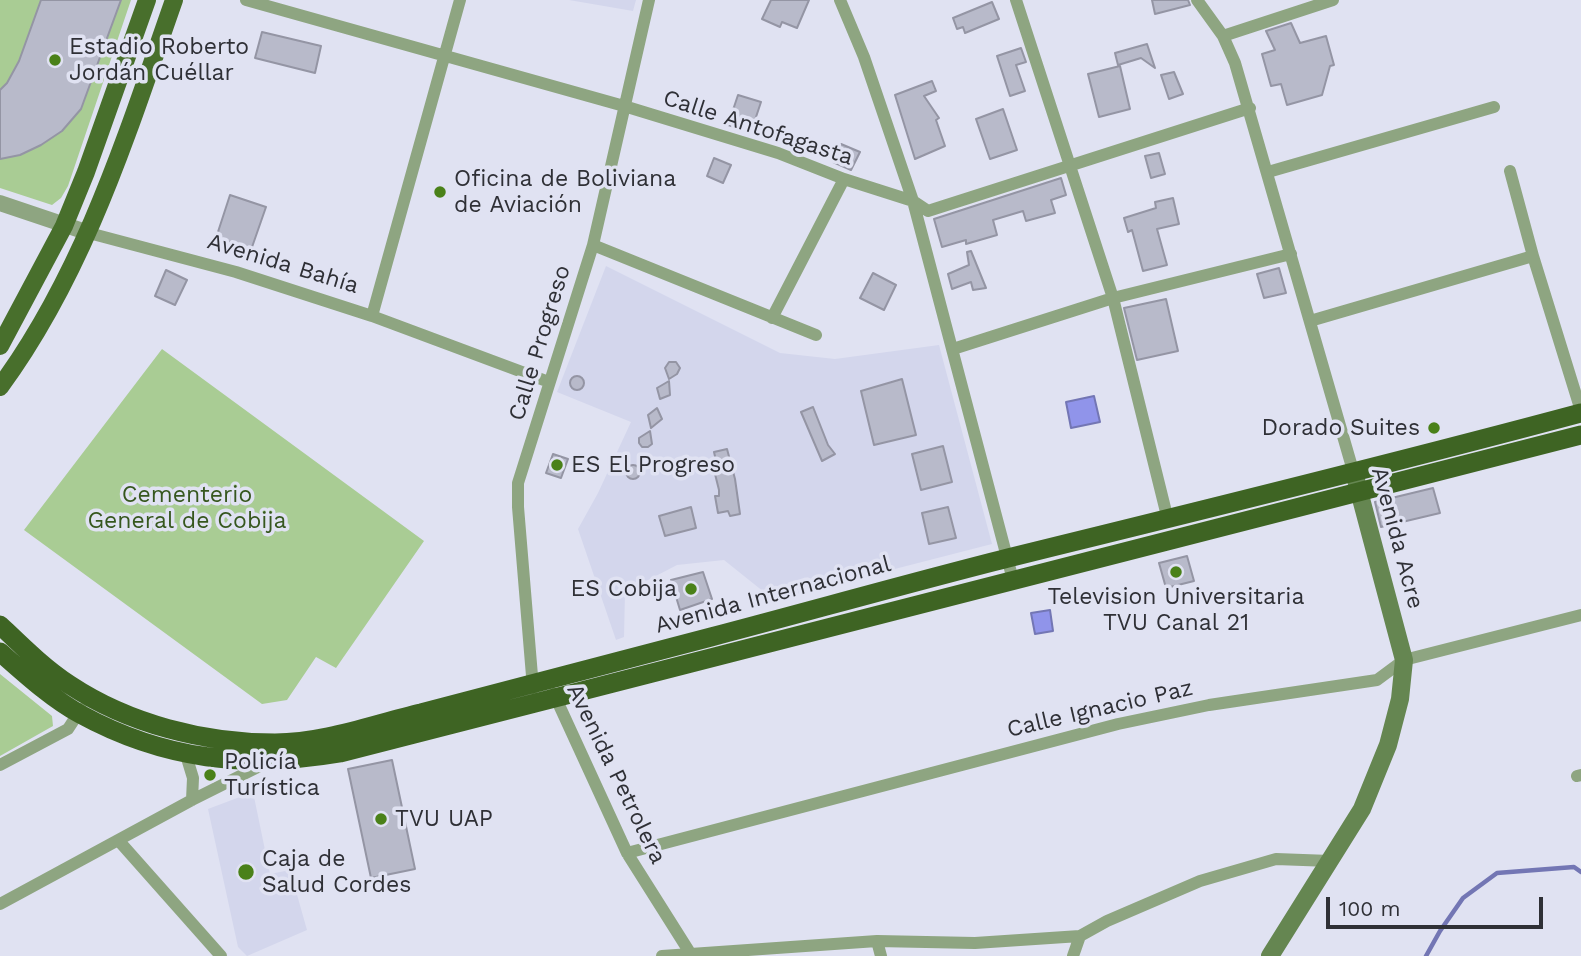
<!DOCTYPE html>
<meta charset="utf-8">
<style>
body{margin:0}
#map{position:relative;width:1581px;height:956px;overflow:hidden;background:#e0e2f2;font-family:"Work Sans",sans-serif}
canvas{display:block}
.scale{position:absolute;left:1326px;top:897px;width:217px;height:32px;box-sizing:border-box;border:4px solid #2f3036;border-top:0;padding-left:9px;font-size:21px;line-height:24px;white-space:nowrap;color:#2f3036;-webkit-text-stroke:5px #e0e2f2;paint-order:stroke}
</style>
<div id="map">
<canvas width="1581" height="956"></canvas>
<div class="scale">100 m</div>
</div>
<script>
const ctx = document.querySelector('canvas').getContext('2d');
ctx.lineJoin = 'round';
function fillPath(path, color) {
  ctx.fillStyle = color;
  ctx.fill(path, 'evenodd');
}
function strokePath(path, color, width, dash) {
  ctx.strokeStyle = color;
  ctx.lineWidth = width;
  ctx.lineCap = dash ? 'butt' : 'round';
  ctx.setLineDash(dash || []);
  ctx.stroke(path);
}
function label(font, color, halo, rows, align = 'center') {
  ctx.font = font + ' "Work Sans",sans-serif';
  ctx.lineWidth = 7;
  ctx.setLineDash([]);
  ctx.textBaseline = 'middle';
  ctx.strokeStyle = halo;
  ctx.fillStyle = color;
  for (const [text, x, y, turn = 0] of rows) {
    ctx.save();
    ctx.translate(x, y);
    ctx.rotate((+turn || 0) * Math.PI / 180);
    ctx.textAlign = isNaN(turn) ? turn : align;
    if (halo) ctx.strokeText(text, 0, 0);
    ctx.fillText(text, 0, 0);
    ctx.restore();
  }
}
fillPath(new Path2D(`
 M 569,0 L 636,0 L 633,11 Z
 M 606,266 L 780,353 L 835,359 L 939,345 L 992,544 L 774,600 L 724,560 L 677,565 L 625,592 L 624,637 L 616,640 L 578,529 L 598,493 L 631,422 L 557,392 Z
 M 253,792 L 270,874 L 290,870 L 307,930 L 247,956 L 238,947 L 208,809 Z`), '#d3d6ec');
fillPath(new Path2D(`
 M 0,0 L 131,0 L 68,186 L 61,198 L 52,205 L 0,188 Z
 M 162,349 L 424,541 L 336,668 L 316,657 L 287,700 L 262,704 L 24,530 Z
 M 0,674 L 52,716 L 53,726 L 0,756 Z`), '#a9cc94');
const water = new Path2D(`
 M 1094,396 L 1100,422 L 1071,428 L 1066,402 Z
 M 1050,610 L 1053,631 L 1035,634 L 1031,613 Z`);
fillPath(water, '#9094ea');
strokePath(water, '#7376b4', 2);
strokePath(new Path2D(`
 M 1426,956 L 1440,931 L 1463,898 L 1497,873 L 1574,867 L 1581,872`), '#7376b4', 4.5);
const building = new Path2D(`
 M 41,0 L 121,0 L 81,109 L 62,131 L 41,145 L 20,155 L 0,159 L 0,90 L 7,83 L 19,61 Z
 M 771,0 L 809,0 L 797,28 L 782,22 L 780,27 L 762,19 Z
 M 1152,0 L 1188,0 L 1190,5 L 1155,14 Z
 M 992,2 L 999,19 L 965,33 L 963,27 L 957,29 L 953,18 Z
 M 1291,23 L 1300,43 L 1326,36 L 1334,65 L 1330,66 L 1322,95 L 1287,105 L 1281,84 L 1271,86 L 1262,54 L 1275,50 L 1266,31 Z
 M 262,32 L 321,46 L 315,73 L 255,58 Z
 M 1147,44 L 1155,68 L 1141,58 L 1118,65 L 1115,53 Z
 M 1021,48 L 1026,62 L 1016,65 L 1025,91 L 1010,96 L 997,56 Z
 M 1120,66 L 1130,109 L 1099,117 L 1088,74 Z
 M 1174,72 L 1183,94 L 1169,99 L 1161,75 Z
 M 932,81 L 936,91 L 924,96 L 939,118 L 936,120 L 945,146 L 915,159 L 895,95 Z
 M 738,95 L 761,102 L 751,132 L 728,125 Z
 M 1003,109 L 1017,150 L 990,159 L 976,119 Z
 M 841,144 L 860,152 L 851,170 L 833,162 Z
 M 1159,153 L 1165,174 L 1151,178 L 1145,156 Z
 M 714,158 L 731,165 L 723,183 L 707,176 Z
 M 1061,178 L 1066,195 L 1051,200 L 1055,213 L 1026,221 L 1023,211 L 993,220 L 997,235 L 966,244 L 966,240 L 942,247 L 934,219 Z
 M 230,195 L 266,207 L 251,250 L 216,238 Z
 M 1173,198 L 1179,224 L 1157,229 L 1167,265 L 1143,271 L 1132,230 L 1128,232 L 1124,218 L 1156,208 L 1155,202 Z
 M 971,251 L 986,288 L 973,290 L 971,282 L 952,289 L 948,274 L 969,265 L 967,252 Z
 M 1279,268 L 1286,293 L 1264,298 L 1257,274 Z
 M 166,270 L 187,280 L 175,305 L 155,296 Z
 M 873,273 L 896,285 L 884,310 L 860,298 Z
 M 1166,299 L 1178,351 L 1137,360 L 1124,308 Z
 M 669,362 L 676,362 L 680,368 L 677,374 L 669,379 L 665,368 Z
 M570 383a7 7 0 1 1 14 0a7 7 0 1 1-14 0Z
 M 902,379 L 916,435 L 874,445 L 861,391 Z
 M 669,381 L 670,395 L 660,399 L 657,388 Z
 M 813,407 L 828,445 L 835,454 L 822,461 L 801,412 Z
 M 657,408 L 662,419 L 651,428 L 648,415 Z
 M 650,431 L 652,444 L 648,447 L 642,447 L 639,443 L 639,438 Z
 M 943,446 L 952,482 L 921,490 L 912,454 Z
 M 727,449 L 735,479 L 740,514 L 730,516 L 728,511 L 718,513 L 715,496 L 719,496 L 719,490 L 713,466 L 717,465 L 714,452 Z
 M 553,454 L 568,459 L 561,478 L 546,473 Z
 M626 472a7 7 0 1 1 14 0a7 7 0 1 1-14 0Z
 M 1433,488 L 1440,513 L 1381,527 L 1375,502 Z
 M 691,507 L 696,528 L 665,536 L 659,516 Z
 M 948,507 L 956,538 L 929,544 L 922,513 Z
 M 1187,556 L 1194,581 L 1166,588 L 1159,563 Z
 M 703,572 L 712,599 L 680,610 L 671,580 Z
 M 392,760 L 415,869 L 371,878 L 348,769 Z`);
fillPath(building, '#b8baca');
strokePath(building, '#9495a4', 2);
strokePath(new Path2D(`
 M 246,0 L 624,106 L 778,153 L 844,179 L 913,201 L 928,211 L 1250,108
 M 840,0 L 864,57 L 913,201 L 1013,580
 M 1016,0 L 1113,298 L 1168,520
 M 1197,0 L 1223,36 L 1235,63 L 1354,474
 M 1223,36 L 1333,0
 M 1510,171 L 1533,256 L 1581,411
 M 1268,172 L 1494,107
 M 89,233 L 236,272 L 372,316 L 549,382
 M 593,245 L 816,335
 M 372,316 L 460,0
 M 772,318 L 844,179
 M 1310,321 L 1533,256
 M 953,349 L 1113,298 L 1291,254
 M 533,688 L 518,507 L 518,483 L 593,245 L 649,0
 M 554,694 L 627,853 L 692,956
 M 186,755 L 193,778 L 192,800
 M 0,765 L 68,729 L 81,709
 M 1577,776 L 1581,775
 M 119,841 L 221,956
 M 627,853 L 1118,724 L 1209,705 L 1377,680 L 1404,660 L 1581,615
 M 0,904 L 192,800 L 268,762
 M 877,941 L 881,956
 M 662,956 L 877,941 L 975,943 L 1080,936 L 1107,921 L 1200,881 L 1276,859 L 1330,861
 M 1073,956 L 1080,936`), '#8ea581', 12);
strokePath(new Path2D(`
 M 0,203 L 89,233`), '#8ea581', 16);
strokePath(new Path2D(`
 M 1270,956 L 1362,809 L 1388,745 L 1400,699 L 1404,660 L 1356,480`), '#658651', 18);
strokePath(new Path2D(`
 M 0,346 L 64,226 L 86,172 L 147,0
 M 0,387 C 85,271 127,134 174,0`), '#486f2c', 18);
strokePath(new Path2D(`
 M 0,625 C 22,646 44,668 70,685 C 129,724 204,743 275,743 C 324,743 374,724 421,713 C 518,688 615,663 711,637 C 810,611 909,583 1008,558 C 1200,511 1391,464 1581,413
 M 0,652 C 25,674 51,698 80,714 C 164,760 247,769 340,753 L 1581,435`), '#3e6423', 19);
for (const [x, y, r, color] of [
 [55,60,7,"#4a8119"],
 [440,192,7,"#4a8119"],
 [1434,428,7,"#4a8119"],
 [557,465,7,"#4a8119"],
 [1176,572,7,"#4a8119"],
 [691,589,7,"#4a8119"],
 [210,775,7,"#4a8119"],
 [381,819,7,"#4a8119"],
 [246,872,9,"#4a8119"]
]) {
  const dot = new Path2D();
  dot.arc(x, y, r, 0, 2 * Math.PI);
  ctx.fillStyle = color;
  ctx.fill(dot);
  strokePath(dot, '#e0e2f2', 2.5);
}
label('23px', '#2f3036', '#e0e2f2', [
 ["Estadio Roberto",69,47],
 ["Jordán Cuéllar",69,73],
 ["Oficina de Boliviana",454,179],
 ["de Aviación",454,205],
 ["Dorado Suites",1420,428,"right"],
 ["ES El Progreso",571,465],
 ["ES Cobija",677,589,"right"],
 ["Television Universitaria",1176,597,"center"],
 ["TVU Canal 21",1176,623,"center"],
 ["Policía",224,762],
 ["Turística",224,788],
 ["TVU UAP",395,819],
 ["Caja de",262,859],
 ["Salud Cordes",262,885]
], 'left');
label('23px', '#2f3036', '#e0e2f2', [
 ["Calle Antofagasta",758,128,18],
 ["Avenida Bahía",283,264,17],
 ["Calle Progreso",540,343,-73],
 ["Avenida Acre",1397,538,75],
 ["Avenida Internacional",773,595,-15],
 ["Calle Ignacio Paz",1100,709,-13],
 ["Avenida Petrolera",616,774,64]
]);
label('23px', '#36571e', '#e0e2f2', [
 ["Cementerio",187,495],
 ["General de Cobija",187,521]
]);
</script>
